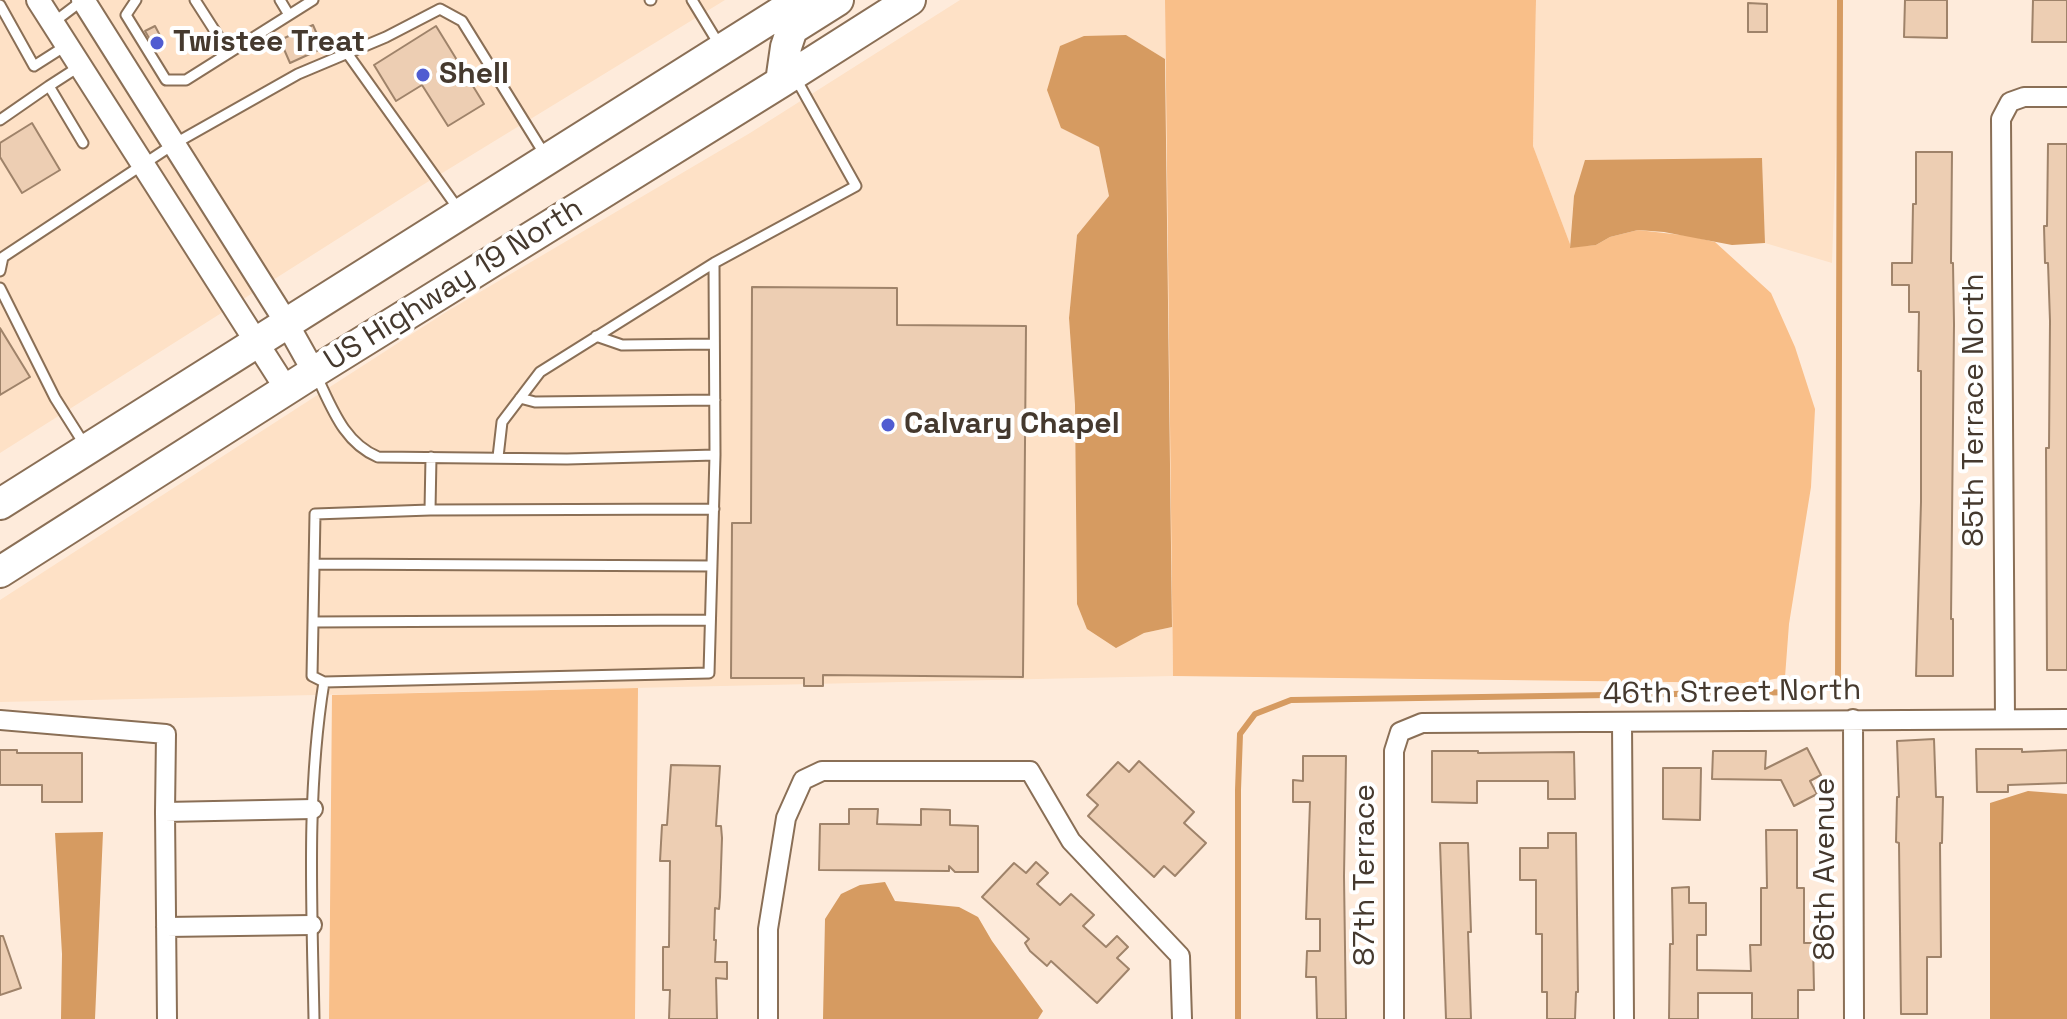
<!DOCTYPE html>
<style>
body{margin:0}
canvas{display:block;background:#feebdb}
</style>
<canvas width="2067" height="1019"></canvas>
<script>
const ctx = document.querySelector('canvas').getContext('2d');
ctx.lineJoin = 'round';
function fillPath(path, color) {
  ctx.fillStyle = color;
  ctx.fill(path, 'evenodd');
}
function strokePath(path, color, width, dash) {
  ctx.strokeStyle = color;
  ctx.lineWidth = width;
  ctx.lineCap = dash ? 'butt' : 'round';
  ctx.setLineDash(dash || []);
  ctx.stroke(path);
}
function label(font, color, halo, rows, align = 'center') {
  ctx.font = font + ' "Space Grotesk",sans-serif';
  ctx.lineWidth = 8;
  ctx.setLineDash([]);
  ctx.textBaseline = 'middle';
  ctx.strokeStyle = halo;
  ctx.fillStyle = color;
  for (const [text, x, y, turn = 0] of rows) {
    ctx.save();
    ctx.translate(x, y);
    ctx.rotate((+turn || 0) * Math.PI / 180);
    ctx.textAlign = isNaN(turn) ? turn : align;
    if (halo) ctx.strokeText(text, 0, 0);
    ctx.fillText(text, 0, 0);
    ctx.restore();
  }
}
fillPath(new Path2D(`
 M 0,0 L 24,0 L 223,312 L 0,453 Z
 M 51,0 L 70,0 L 254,292 L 242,300 Z
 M 97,0 L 725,0 L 421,186 L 273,280 Z
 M 960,0 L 1165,0 L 1165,59 L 1126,35 L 1061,128 L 1099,147 L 1109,196 L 1077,235 L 1069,318 L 1075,405 L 1116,647 L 1144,633 L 1172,627 L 1173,676 L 0,702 L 0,600 L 446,312 L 750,133 Z
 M 1536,0 L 1841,0 L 1832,263 L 1765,243 L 1762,158 L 1574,196 L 1570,244 L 1533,146 Z`), '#fee1c6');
fillPath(new Path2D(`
 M 1165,0 L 1536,0 L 1533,146 L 1570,244 L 1570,247 L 1596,245 L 1610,237 L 1638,230 L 1690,236 L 1715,242 L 1771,293 L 1795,347 L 1815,409 L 1811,487 L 1789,624 L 1785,677 L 1753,683 L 1173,676 Z
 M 638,688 L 635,1019 L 329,1019 L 332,695 Z`), '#f9bf89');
fillPath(new Path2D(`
 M 1126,35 L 1165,59 L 1172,627 L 1144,633 L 1116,648 L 1087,629 L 1077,604 L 1075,405 L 1069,318 L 1077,235 L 1109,196 L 1099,147 L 1061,128 L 1047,90 L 1060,46 L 1084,36 Z
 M 1762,158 L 1765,243 L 1732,245 L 1664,232 L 1638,230 L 1610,237 L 1596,245 L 1570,248 L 1574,196 L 1585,160 Z
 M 2028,791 L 2067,794 L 2067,1019 L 1990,1019 L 1990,803 Z
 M 103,832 L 95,1019 L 61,1019 L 62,954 L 55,833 Z
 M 885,882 L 895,901 L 959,907 L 978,917 L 992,941 L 1043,1011 L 1038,1019 L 823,1019 L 825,919 L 841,894 L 860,885 Z`), '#d69b61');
strokePath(new Path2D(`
 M 1238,1019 L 1238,790 L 1240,734 L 1255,714 L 1291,700 L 1800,692 L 1838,683 L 1840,0`), '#d69b61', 6);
const building = new Path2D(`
 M 1905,0 L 1947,0 L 1947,38 L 1904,37 Z
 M 2033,0 L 2067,0 L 2067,42 L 2032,42 Z
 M 1748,3 L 1767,4 L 1767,32 L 1748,32 Z
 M 313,25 L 323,48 L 290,63 L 280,40 Z
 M 155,26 L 165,45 L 156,50 L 145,31 Z
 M 436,26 L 484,104 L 448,126 L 422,85 L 396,101 L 374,65 Z
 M 32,123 L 60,170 L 22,193 L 0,157 L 0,143 Z
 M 2048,144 L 2067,144 L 2067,670 L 2047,670 L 2046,448 L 2049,448 L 2050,321 L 2048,263 L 2045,263 L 2044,226 L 2047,226 Z
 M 1916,152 L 1952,152 L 1951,263 L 1953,263 L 1954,324 L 1951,619 L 1953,619 L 1953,676 L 1916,676 L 1921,502 L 1921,371 L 1918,371 L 1919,312 L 1909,312 L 1909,285 L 1892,285 L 1892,263 L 1912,263 L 1913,204 L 1916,204 Z
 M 752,287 L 897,288 L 897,325 L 1026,326 L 1023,677 L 823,675 L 823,686 L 804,686 L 804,678 L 731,678 L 732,523 L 751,523 Z
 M 0,328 L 30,377 L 0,395 Z
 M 1934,739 L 1936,797 L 1943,797 L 1942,843 L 1940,843 L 1941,957 L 1927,957 L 1927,1014 L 1901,1014 L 1899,843 L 1896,842 L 1897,797 L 1899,797 L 1897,741 Z
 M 1807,748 L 1821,775 L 1810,781 L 1817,794 L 1794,806 L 1781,780 L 1712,779 L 1713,751 L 1766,751 L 1765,769 Z
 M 1976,749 L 2022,749 L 2022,752 L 2067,750 L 2067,783 L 2008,785 L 2008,792 L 1977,792 Z
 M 0,750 L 17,750 L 17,753 L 82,753 L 82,802 L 42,802 L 42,785 L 0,785 Z
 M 1432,751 L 1478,751 L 1478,753 L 1574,752 L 1575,799 L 1548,799 L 1548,781 L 1477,781 L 1477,803 L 1432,802 Z
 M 1303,756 L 1346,756 L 1344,876 L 1346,1019 L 1317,1019 L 1316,977 L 1306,977 L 1307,951 L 1320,951 L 1320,919 L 1306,919 L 1310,802 L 1293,802 L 1293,780 L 1303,781 Z
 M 1139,761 L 1194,812 L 1184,823 L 1206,843 L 1175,876 L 1164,866 L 1154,877 L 1088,816 L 1098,805 L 1087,795 L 1118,762 L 1129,772 Z
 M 671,765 L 720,766 L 716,826 L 721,826 L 722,838 L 720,897 L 719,909 L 715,908 L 714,940 L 716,940 L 715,962 L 727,962 L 727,979 L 716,978 L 717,1019 L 669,1019 L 670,990 L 663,990 L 663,947 L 669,947 L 670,861 L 660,861 L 662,825 L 667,825 Z
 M 1663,768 L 1701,768 L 1700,820 L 1663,819 Z
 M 849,809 L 878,809 L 877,824 L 921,825 L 921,809 L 950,810 L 950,825 L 978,826 L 978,872 L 955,872 L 949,866 L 949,871 L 819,870 L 820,824 L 849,824 Z
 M 1766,830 L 1797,830 L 1797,888 L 1804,888 L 1804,943 L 1813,943 L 1814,990 L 1798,990 L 1798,1019 L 1752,1019 L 1752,993 L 1698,993 L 1698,1019 L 1669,1019 L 1670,944 L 1673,944 L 1672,888 L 1689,887 L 1689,903 L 1706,903 L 1706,935 L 1697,935 L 1697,970 L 1751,971 L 1750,945 L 1761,945 L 1761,888 L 1767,888 Z
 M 1548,833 L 1576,833 L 1578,992 L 1576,992 L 1575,1019 L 1547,1019 L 1547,992 L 1542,992 L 1542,934 L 1536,934 L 1536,880 L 1520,880 L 1520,848 L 1548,848 Z
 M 1440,843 L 1468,843 L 1471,932 L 1468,932 L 1471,1019 L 1446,1019 Z
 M 1036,862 L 1048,873 L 1037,884 L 1060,905 L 1071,894 L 1094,915 L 1083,926 L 1106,947 L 1117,936 L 1128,947 L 1117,958 L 1129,969 L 1097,1003 L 1051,961 L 1047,966 L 1030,951 L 1025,943 L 1029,939 L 982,897 L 1014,863 L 1026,873 Z
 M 0,936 L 3,936 L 21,988 L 0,995 Z`);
fillPath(building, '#edceb3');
strokePath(building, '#9f836a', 2);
const service = new Path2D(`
 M 136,0 L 126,15 L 166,80 L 186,80 L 313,0
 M 195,0 L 229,53
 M 280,0 L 289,15
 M 650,0 L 651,0
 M 692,0 L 720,46
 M 0,5 L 34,66 L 67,45
 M 54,22 L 83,0
 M 347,53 L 459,210
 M 80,66 L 49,86 L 83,143
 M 0,120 L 49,86
 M 0,271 L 3,257 L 174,144 L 298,74 L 386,37 L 440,9 L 462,21 L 545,155
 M 0,288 L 55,398 L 86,447
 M 596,336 L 622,345 L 714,344
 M 317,377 C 332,408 344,443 378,457 L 567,459 L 715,455
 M 520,398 L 535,402 L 715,400
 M 498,457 L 502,422 L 540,372 L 714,263
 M 430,510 L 714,509
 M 314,564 L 712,566
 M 313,622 L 710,620
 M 324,682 L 312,676 L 315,514 L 430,510 L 431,457
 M 314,1019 C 312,907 306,793 324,682 L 709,673 L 715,455 L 714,263 L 856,186 L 795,77`);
const minor = new Path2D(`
 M 1853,719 L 1854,1019
 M 2005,719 L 2001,119 L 2010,102 L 2024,97 L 2067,97
 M 0,720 L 166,734 L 165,812 L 313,809
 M 1622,722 L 1624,1019
 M 165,812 L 167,1019
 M 166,927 L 312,925
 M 768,1019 L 768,929 L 786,818 L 803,780 L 822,771 L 1030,771 L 1071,841 L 1180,956 L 1182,1019
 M 1394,1019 L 1394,751 L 1400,732 L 1422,723 L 2067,719`);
const tertiary = new Path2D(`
 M 38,0 L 287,390
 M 83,0 L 286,322 L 314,372`);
const trunk = new Path2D(`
 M 781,82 L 786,47 L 792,29 L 838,0
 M 0,504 L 800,0
 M 0,572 L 314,372 L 781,82 L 910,0`);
strokePath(service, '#8a6f56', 13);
strokePath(minor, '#8a6f56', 22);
strokePath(tertiary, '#8a6f56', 26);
strokePath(trunk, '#8a6f56', 34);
strokePath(service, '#fff', 9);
strokePath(minor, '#fff', 18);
strokePath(tertiary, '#fff', 22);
strokePath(trunk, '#fff', 30);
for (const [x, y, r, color] of [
 [157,43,8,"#505cd1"],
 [423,75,8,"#505cd1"],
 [888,425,8,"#505cd1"]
]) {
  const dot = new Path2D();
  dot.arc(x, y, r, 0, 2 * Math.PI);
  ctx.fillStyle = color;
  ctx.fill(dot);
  strokePath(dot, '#fff', 3);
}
label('bold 30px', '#45392e', '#fff', [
 ["Twistee Treat",173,43],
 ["Shell",439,75],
 ["Calvary Chapel",904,425]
], 'left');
label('30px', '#45392e', '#fff', [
 ["US Highway 19 North",454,285,-32],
 ["85th Terrace North",1975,410,-90],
 ["46th Street North",1732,693,-1],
 ["86th Avenue",1826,869,-90],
 ["87th Terrace",1366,875,-90]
]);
</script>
